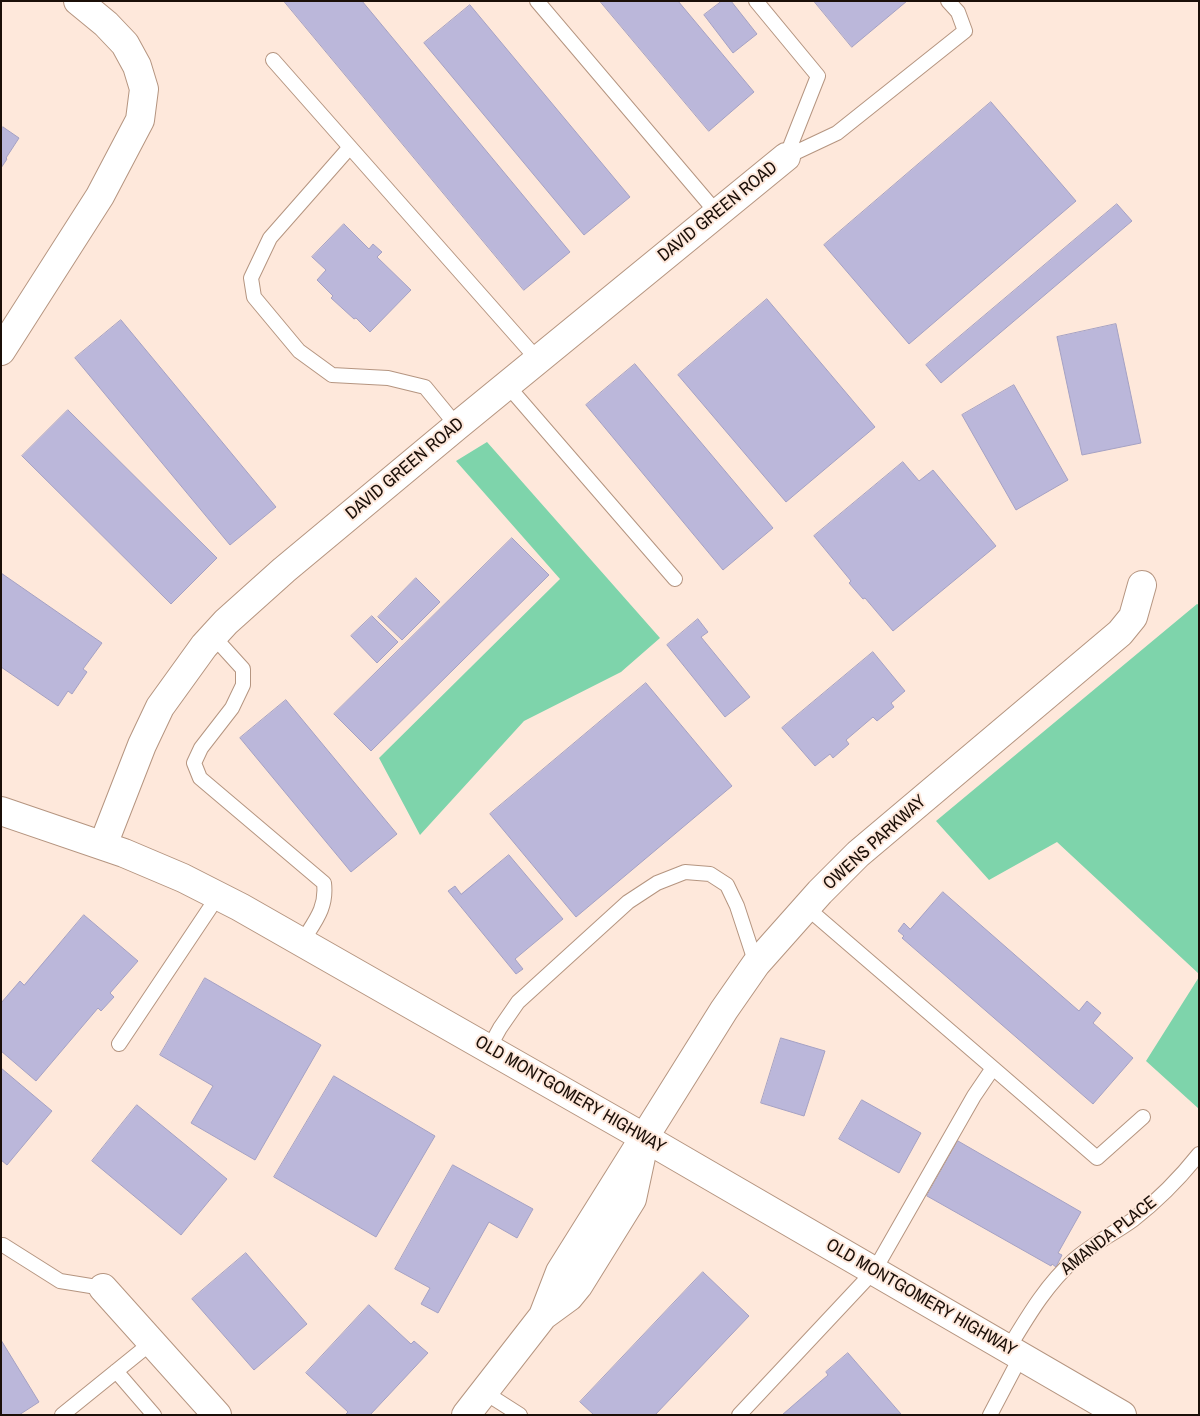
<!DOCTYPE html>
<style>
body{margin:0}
#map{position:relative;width:1200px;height:1416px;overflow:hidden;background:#fee8db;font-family:"Archivo Narrow",sans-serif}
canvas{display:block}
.frame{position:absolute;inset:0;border:2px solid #1b0f08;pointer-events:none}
</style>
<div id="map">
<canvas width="1200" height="1416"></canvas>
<div class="frame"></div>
</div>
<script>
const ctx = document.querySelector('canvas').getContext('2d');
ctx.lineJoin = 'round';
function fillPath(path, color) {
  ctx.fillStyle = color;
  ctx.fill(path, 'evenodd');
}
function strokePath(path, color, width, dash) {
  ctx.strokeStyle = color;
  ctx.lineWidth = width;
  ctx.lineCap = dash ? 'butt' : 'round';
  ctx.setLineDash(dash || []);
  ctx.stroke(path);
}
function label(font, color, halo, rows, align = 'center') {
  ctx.font = font + ' "Archivo Narrow",sans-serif';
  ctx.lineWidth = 4;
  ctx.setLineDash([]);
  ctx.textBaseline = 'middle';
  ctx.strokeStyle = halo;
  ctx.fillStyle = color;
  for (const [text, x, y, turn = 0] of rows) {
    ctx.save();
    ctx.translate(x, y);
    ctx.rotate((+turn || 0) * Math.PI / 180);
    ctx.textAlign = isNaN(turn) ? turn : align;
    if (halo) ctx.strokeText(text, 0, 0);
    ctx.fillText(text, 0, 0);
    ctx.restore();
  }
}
fillPath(new Path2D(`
 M 487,442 L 660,638 L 621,672 L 524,721 L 420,835 L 379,758 L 560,579 L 456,461 Z
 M 1197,604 L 1199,605 L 1199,974 L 1057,842 L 989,880 L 936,821 Z
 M 1199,977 L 1199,1109 L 1146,1061 Z`), '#7ed4ab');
const building = new Path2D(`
 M 284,1 L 362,1 L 570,252 L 524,290 Z
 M 600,1 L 678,1 L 754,92 L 709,131 Z
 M 722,1 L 731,1 L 757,34 L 733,53 L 704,15 Z
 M 814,1 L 907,1 L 852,47 Z
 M 470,5 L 630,197 L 584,235 L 424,43 Z
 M 991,102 L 1076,201 L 909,344 L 824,245 Z
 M 3,127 L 19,138 L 6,158 L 7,159 L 1,168 L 1,129 Z
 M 1117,204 L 1132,221 L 941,383 L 926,365 Z
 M 344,224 L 369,249 L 373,244 L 382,252 L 377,257 L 411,290 L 370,332 L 356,318 L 354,319 L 331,298 L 333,296 L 317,280 L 326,270 L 312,257 Z
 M 767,299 L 875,427 L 786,502 L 678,375 Z
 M 121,320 L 276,507 L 230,545 L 75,358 Z
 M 1116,324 L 1141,443 L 1082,455 L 1057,337 Z
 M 635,364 L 773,528 L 723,570 L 586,405 Z
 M 1014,385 L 1068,480 L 1016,510 L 962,415 Z
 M 68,410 L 217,558 L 171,604 L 22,456 Z
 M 903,462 L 919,481 L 933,470 L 996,546 L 893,631 L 865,598 L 863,599 L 849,583 L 851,581 L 814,536 Z
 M 512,538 L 549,575 L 371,751 L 334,714 Z
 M 1,573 L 102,643 L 83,669 L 87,672 L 72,694 L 68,691 L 58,706 L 1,667 Z
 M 416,578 L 440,602 L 402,640 L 378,617 Z
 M 372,616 L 398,642 L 377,663 L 351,636 Z
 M 698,619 L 708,632 L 701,637 L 750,697 L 725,717 L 667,645 Z
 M 873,652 L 905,691 L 891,703 L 894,707 L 877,721 L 873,717 L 846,740 L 849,744 L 833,758 L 830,754 L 815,766 L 782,728 Z
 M 646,683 L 732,786 L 576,917 L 490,814 Z
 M 286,700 L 397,834 L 351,872 L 240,738 Z
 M 509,855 L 563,919 L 515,959 L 523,969 L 516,974 L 448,891 L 455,886 L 461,894 Z
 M 943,892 L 1079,1011 L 1087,1001 L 1101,1013 L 1093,1023 L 1133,1058 L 1093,1104 L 902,938 L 904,936 L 898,931 L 904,923 L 910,929 Z
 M 84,915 L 138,961 L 110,993 L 114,997 L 101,1011 L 98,1008 L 36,1081 L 1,1051 L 1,1003 L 20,981 L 24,985 Z
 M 205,978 L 321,1045 L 255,1160 L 191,1123 L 213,1086 L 160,1055 Z
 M 781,1038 L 825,1051 L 804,1116 L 761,1103 Z
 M 1,1068 L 52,1111 L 7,1165 L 1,1160 Z
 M 334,1076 L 435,1136 L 376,1237 L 274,1177 Z
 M 862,1100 L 921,1133 L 899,1173 L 839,1139 Z
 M 137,1105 L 227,1179 L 181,1235 L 92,1161 Z
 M 958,1141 L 1081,1212 L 1058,1253 L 1062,1255 L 1056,1267 L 1052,1264 L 1051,1266 L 927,1196 Z
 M 453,1165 L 533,1209 L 517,1238 L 489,1222 L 438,1313 L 421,1304 L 430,1288 L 395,1269 Z
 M 246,1253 L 307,1324 L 254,1370 L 192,1299 Z
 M 703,1272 L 749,1316 L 655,1415 L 594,1415 L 580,1402 Z
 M 369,1305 L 411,1344 L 414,1341 L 428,1353 L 370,1415 L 345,1415 L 348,1412 L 306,1373 Z
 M 1,1340 L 39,1402 L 19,1415 L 1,1415 Z
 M 848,1353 L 901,1414 L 782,1415 L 828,1375 L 826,1372 Z`);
fillPath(building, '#bbb7da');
strokePath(building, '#a5a1c3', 1);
const service = new Path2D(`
 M 537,1 L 717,213
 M 756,1 L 818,76 L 786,157
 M 273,60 L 538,360
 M 350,147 L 270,238 L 251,278 L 254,297 L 299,351 L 332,375 L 388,378 L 425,387 L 457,426
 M 786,157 L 837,133 L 965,31 L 958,12 L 948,1
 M 507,385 L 675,579
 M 213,636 L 243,669 L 243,685 L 232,708 L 201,748 L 194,763 L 200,778 L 324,883 C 327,908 315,921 302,942
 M 119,1044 L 218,896
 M 489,1048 L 500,1028 L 518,1002 L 628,902 L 657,883 L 685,872 L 710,874 L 727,885 L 737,906 L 756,964
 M 993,1068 L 1097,1158 L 1143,1117
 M 1,1245 L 3,1245 L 60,1281 L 103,1288
 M 1008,1349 C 1028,1316 1046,1285 1074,1260 C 1092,1244 1115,1233 1134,1219 C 1158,1200 1180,1178 1199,1154
 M 116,1371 L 154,1415
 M 484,1392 L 520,1415
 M 62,1415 L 151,1343
 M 739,1415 L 874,1271 L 974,1096 L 993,1068 L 806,907
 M 990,1415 L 1021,1356`);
const minor = new Path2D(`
 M 1,351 L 100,196 L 140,120 L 144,89 L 137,66 L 125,44 L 106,24 L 78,1
 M 103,845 L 142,745 L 160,707 L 204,646 L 226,622 L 284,570 L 457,426 L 786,157
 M 103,1288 L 217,1415
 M 543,1316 L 569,1297 L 578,1286 L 632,1199 L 641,1157
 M 466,1415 L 543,1316 L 560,1272 L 724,1010 L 756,964 L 820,892 L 858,854 L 1120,633 L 1133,617 L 1142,585`);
const tertiary = new Path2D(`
 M 1,811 L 124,853 L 183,878 L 240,907 L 645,1138 L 1122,1415`);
strokePath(service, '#b59580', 16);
strokePath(minor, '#b59580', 30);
strokePath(tertiary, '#b59580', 30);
strokePath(service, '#fff', 14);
strokePath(minor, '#fff', 28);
strokePath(tertiary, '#fff', 28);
label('18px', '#1b0f08', '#fee8db', [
 ["DAVID GREEN ROAD",718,212,-39],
 ["DAVID GREEN ROAD",405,469,-40],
 ["OWENS PARKWAY",875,843,-42],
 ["OLD MONTGOMERY HIGHWAY",570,1095,30],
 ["AMANDA PLACE",1109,1236,-38],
 ["OLD MONTGOMERY HIGHWAY",921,1298,30]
]);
</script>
